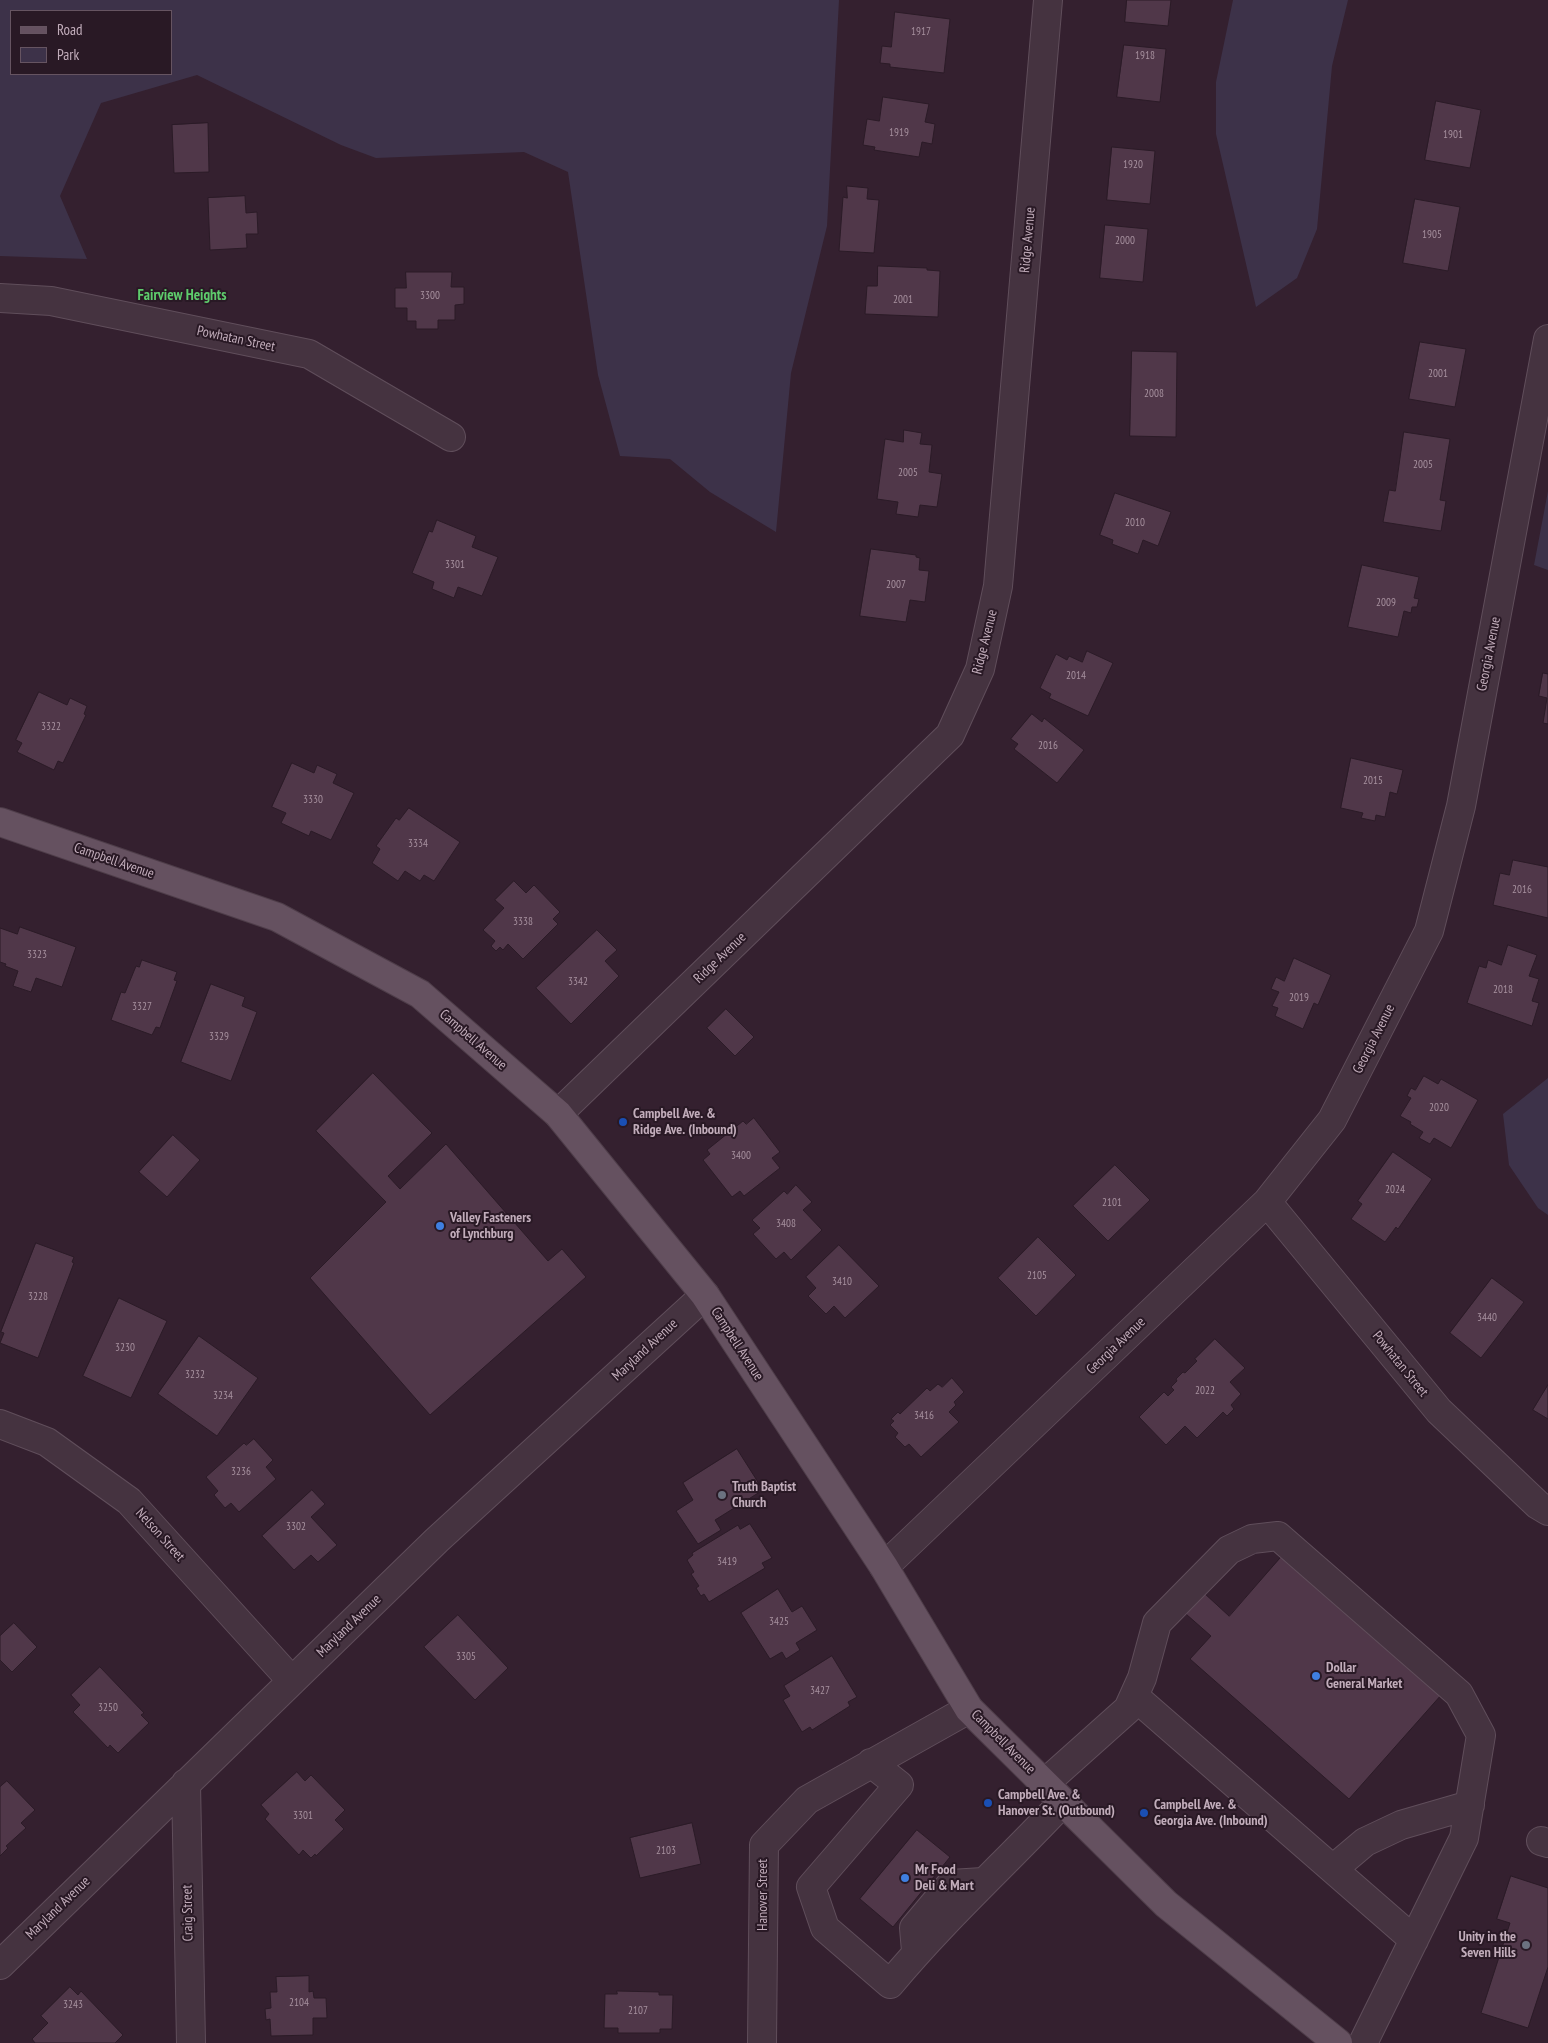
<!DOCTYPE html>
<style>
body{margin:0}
#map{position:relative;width:1548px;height:2043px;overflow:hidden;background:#34202f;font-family:"PT Sans Narrow",sans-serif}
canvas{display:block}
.legend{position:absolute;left:10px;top:10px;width:162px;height:65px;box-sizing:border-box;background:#291925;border:1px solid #665461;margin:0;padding:6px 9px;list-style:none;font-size:15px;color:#c2adbb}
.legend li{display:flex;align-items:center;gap:10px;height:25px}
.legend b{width:25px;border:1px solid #665461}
</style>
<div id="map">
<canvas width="1548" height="2043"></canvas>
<ul class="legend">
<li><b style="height:6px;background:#655160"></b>Road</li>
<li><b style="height:14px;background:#3d3249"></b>Park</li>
</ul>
</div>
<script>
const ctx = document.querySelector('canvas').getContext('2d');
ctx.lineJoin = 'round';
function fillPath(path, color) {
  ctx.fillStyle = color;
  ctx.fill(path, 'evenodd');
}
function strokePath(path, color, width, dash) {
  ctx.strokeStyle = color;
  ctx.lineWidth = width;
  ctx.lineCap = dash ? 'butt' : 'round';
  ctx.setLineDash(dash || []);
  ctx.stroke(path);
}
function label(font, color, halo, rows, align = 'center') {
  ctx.font = font + ' "PT Sans Narrow",sans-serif';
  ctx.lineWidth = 4;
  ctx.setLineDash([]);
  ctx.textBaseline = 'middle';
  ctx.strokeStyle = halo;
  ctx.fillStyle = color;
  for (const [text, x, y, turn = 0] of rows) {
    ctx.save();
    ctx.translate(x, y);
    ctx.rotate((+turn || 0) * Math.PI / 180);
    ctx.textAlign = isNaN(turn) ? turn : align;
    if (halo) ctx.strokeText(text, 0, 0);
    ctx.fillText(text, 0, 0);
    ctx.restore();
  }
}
fillPath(new Path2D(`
 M 0,0 L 839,0 L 827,226 L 791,373 L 776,532 L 710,492 L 670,459 L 620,456 L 598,375 L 568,172 L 524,152 L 376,158 L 341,145 L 197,75 L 101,103 L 60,196 L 87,259 L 0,256 ZM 11,11 L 171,11 L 171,74 L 11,74 Z
 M 1233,0 L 1348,0 L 1332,66 L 1317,229 L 1297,278 L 1256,307 L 1216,134 L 1216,82 Z
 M 1548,491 L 1548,570 L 1534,565 Z
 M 1548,1078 L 1548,1215 L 1538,1208 L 1509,1165 L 1503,1114 Z`), '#3d3249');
const building = new Path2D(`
 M 1127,0 L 1171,0 L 1168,26 L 1125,22 Z
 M 895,12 L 950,19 L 944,73 L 890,67 L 890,64 L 880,63 L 882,46 L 891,47 Z
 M 1124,45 L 1166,49 L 1160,102 L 1117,97 Z
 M 883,97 L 929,104 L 925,122 L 935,124 L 932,144 L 922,142 L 919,157 L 874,150 L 875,147 L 863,145 L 867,119 L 879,121 Z
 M 1436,101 L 1481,110 L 1470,168 L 1425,160 Z
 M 208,123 L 209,172 L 174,173 L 172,125 Z
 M 1112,147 L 1155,151 L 1150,204 L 1107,200 Z
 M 847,186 L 868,188 L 867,199 L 879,200 L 874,253 L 839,251 L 843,197 L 847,198 Z
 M 245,196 L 246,213 L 257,212 L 258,234 L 246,234 L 247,248 L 210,250 L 208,198 Z
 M 1415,199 L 1460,207 L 1448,271 L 1403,263 Z
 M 1105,225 L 1148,229 L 1143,282 L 1100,278 Z
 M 878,266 L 927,268 L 927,270 L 940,271 L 938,317 L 865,314 L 867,286 L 877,286 Z
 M 406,272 L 452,272 L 451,287 L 464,287 L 464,304 L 455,305 L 455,320 L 438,320 L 438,329 L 416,329 L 416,321 L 407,321 L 407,308 L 395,308 L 395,288 L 406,288 Z
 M 1420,342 L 1466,349 L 1455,407 L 1409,399 Z
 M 1132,351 L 1177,352 L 1176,437 L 1130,436 Z
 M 904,430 L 922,433 L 920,444 L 932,445 L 929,472 L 942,474 L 937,507 L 920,505 L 918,517 L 896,514 L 898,502 L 877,499 L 885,439 L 903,442 Z
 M 1404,432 L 1450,439 L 1440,500 L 1446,501 L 1441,531 L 1383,522 L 1389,490 L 1395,491 Z
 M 1115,493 L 1171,512 L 1158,546 L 1143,540 L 1138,554 L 1112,544 L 1113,540 L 1100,535 Z
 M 437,520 L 476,536 L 472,547 L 498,557 L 482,596 L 458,587 L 454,598 L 432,589 L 434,582 L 412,573 L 429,531 L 432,532 Z
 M 871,549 L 916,555 L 916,557 L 920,558 L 919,570 L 929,571 L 925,602 L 910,600 L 906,622 L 860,616 Z
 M 1362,565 L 1419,577 L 1414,598 L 1419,599 L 1417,607 L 1412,607 L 1411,613 L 1404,611 L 1398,637 L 1348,627 Z
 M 1087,651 L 1113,663 L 1088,716 L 1049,698 L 1051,694 L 1040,688 L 1056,654 L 1067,660 L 1069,656 L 1082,662 Z
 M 1543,673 L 1548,674 L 1548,724 L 1543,723 L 1547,698 L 1539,696 Z
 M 39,692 L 67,705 L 70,698 L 87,706 L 84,714 L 86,715 L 63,763 L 58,761 L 54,770 L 17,752 L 22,743 L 16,740 Z
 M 1032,714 L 1042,722 L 1044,718 L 1084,750 L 1057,783 L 1014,749 L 1018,744 L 1011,739 Z
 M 1351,758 L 1403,770 L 1397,794 L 1390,792 L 1385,817 L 1376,815 L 1375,821 L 1361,818 L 1363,813 L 1341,808 Z
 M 292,763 L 314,773 L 317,765 L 337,774 L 333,783 L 354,793 L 331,840 L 311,831 L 309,836 L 281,823 L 286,813 L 272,807 Z
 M 409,808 L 460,842 L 434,881 L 424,875 L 420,881 L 405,871 L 398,881 L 372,863 L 380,849 L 376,846 L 396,818 L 399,820 Z
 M 1513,860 L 1548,867 L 1548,918 L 1493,905 L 1500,873 L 1509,875 Z
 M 514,881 L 526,893 L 534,885 L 560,912 L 553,919 L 558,924 L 523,959 L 508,944 L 503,950 L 500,947 L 496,951 L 491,946 L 495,941 L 483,930 L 504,908 L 495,900 Z
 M 20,927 L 76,947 L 62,987 L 36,978 L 31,992 L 13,986 L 18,971 L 5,966 L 6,964 L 0,962 L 0,928 L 17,934 Z
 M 597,930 L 617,950 L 605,961 L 619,976 L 571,1024 L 536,988 Z
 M 1508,945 L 1537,955 L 1529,976 L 1539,979 L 1532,1001 L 1539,1003 L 1532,1026 L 1467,1003 L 1479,966 L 1486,968 L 1488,960 L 1501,965 Z
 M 1294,958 L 1331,975 L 1318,1005 L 1314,1003 L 1303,1029 L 1275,1016 L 1278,1008 L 1272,1006 L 1279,992 L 1271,989 L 1276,977 L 1284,981 Z
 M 142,960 L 177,972 L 174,980 L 177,981 L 160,1028 L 156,1027 L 152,1035 L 111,1020 L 121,992 L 125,993 L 136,966 L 139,967 Z
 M 211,984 L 245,997 L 242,1006 L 257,1012 L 231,1081 L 181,1062 Z
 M 726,1009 L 754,1037 L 735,1056 L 707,1028 Z
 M 373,1073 L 432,1133 L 388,1176 L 400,1189 L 446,1144 L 548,1261 L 562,1249 L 586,1277 L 430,1415 L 310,1278 L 386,1202 L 316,1131 Z
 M 1424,1076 L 1438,1084 L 1441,1079 L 1478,1100 L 1451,1148 L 1434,1138 L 1430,1144 L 1419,1138 L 1423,1132 L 1410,1124 L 1411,1122 L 1400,1116 L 1411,1098 L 1407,1096 L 1411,1088 L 1415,1090 Z
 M 754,1118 L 780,1152 L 772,1158 L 780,1168 L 744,1196 L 740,1191 L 732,1197 L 703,1160 L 710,1154 L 707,1150 L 743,1121 L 746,1124 Z
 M 173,1135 L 200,1160 L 167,1197 L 139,1172 Z
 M 1393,1152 L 1432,1179 L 1398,1229 L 1396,1227 L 1385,1242 L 1351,1219 L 1362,1204 L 1358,1201 Z
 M 1115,1165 L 1150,1200 L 1108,1241 L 1073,1206 Z
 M 796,1185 L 812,1202 L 803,1210 L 822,1230 L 791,1260 L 784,1252 L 776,1259 L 753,1234 L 760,1228 L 752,1220 L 784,1191 L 787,1194 Z
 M 1038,1237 L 1076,1275 L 1036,1316 L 998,1278 Z
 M 36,1243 L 74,1257 L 72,1262 L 74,1263 L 38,1358 L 0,1343 L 4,1333 L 1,1332 Z
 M 839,1245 L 879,1286 L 845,1318 L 834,1306 L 826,1314 L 808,1296 L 816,1288 L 806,1277 Z
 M 1492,1278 L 1524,1302 L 1481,1358 L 1450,1333 Z
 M 119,1298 L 167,1321 L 131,1398 L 83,1376 Z
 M 199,1336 L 258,1378 L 217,1436 L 158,1394 Z
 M 1215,1339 L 1245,1368 L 1230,1382 L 1241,1394 L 1231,1405 L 1234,1409 L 1227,1416 L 1223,1412 L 1197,1438 L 1185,1426 L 1166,1445 L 1139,1417 L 1164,1392 L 1168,1396 L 1174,1390 L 1171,1387 L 1177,1381 L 1176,1379 L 1183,1372 L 1185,1373 L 1197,1361 L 1195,1359 Z
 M 952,1378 L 964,1392 L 954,1402 L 956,1405 L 949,1412 L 959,1422 L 921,1457 L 909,1444 L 905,1447 L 895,1437 L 898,1433 L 890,1425 L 894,1421 L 891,1419 L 898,1412 L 900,1414 L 927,1388 L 930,1391 L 938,1384 L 942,1387 Z
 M 1548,1385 L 1548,1419 L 1533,1410 Z
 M 254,1439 L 273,1460 L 266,1467 L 276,1479 L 239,1512 L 231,1503 L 225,1508 L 214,1495 L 218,1491 L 206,1477 L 244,1443 L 246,1445 Z
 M 737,1449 L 763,1490 L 715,1520 L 721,1530 L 698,1544 L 676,1511 L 693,1500 L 683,1483 Z
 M 312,1490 L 325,1504 L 311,1517 L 337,1545 L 318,1562 L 311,1555 L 294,1570 L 262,1536 Z
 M 750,1524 L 772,1558 L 762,1563 L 765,1568 L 709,1602 L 704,1594 L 701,1596 L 696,1588 L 699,1586 L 691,1574 L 694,1572 L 687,1560 L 693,1555 L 692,1553 L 738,1525 L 740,1529 Z
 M 1283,1555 L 1442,1694 L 1349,1799 L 1190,1659 L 1211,1636 L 1186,1614 L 1204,1593 L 1229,1616 Z
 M 778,1589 L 792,1612 L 802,1606 L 817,1630 L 796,1643 L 800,1650 L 786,1659 L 782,1652 L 770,1659 L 741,1613 Z
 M 458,1615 L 508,1668 L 475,1700 L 424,1647 Z
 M 14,1623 L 37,1647 L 12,1672 L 0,1660 L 0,1636 Z
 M 832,1656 L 857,1697 L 848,1702 L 850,1706 L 812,1730 L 810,1727 L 802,1732 L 783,1700 L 790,1696 L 784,1686 Z
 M 100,1667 L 144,1713 L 141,1715 L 149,1723 L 118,1753 L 110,1745 L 108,1748 L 73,1712 L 80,1705 L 71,1695 Z
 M 297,1772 L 305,1781 L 311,1775 L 345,1810 L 335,1820 L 344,1829 L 316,1856 L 315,1854 L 311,1858 L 303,1850 L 299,1855 L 265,1819 L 269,1814 L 261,1805 Z
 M 7,1781 L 35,1810 L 21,1823 L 26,1828 L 6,1846 L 8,1848 L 0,1856 L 0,1787 Z
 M 692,1823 L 701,1864 L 640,1878 L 630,1838 Z
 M 917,1830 L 950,1857 L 893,1927 L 860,1899 Z
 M 1511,1876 L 1548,1888 L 1548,1967 L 1528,2028 L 1481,2013 L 1510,1923 L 1497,1919 Z
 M 309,1976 L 309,1992 L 313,1991 L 314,1998 L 326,1998 L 327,2018 L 313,2018 L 313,2035 L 271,2036 L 270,2019 L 266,2020 L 265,2009 L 271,2008 L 270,1992 L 277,1992 L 276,1977 Z
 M 70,1987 L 78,1995 L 81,1991 L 123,2035 L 115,2043 L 35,2043 L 32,2039 L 48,2023 L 41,2016 Z
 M 617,1991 L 659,1992 L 659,1995 L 673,1995 L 672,2029 L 660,2029 L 660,2033 L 618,2033 L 618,2028 L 604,2028 L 605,1994 L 617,1994 Z`);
fillPath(building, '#503749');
strokePath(building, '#2b1b27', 1);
const minor = new Path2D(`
 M 0,298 L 51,301 L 309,354 L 451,437
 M 558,1114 L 950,735 L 980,669 L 998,586 L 1048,0
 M 1267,1202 L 1439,1411 L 1538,1505 L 1548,1511
 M 0,1424 L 47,1442 L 129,1501 L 292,1681
 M 884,1567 L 1267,1202 L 1332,1120 L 1429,931 L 1461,806 L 1548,339
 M 1134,1696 L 1414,1940
 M 871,1763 L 899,1785 L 811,1887 L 825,1928 L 890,1984 C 944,1919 1006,1863 1063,1802
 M 186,1783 L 191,2043
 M 1044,1784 L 1128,1709 L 1142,1678 L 1157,1623 L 1229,1550 L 1252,1539 L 1278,1536 L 1459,1694 L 1481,1735 L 1464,1838 L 1363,2043
 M 1541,1841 L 1548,1843
 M 1333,1869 L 1365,1842 L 1401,1825 L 1470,1805
 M 916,1951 L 914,1928 L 951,1884 L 983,1882
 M 0,1965 L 437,1540 L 705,1295
 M 762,2043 L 764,1845 L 807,1800 L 969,1709`);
const major = new Path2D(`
 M 0,822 L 277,917 L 420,994 L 558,1114 L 705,1295 L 884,1567 L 969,1709 L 1166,1904 L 1338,2043`);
strokePath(minor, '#604e5b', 30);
strokePath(major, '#4e3d49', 30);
strokePath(minor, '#453340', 28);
strokePath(major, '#655160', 28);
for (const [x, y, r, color] of [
 [623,1122,5,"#1a4fb4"],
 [440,1226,5,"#3f7fe0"],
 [722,1495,5,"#6b7280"],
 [1316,1676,5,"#3f7fe0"],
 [988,1803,5,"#1a4fb4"],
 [1144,1813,5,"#1a4fb4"],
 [905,1878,5,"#3f7fe0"],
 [1526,1945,5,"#6b7280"]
]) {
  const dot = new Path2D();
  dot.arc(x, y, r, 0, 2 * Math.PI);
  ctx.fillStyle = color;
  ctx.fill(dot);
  strokePath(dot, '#291925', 2);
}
label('11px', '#a6909e', null, [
 ["1917",921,32],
 ["1918",1145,56],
 ["1919",899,133],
 ["1901",1453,135],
 ["1920",1133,165],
 ["1905",1432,235],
 ["2000",1125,241],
 ["3300",430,296],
 ["2001",903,300],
 ["2001",1438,374],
 ["2008",1154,394],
 ["2005",1423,465],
 ["2005",908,473],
 ["2010",1135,523],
 ["3301",455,565],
 ["2007",896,585],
 ["2009",1386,603],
 ["2014",1076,676],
 ["3322",51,727],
 ["2016",1048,746],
 ["2015",1373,781],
 ["3330",313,800],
 ["3334",418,844],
 ["2016",1522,890],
 ["3338",523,922],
 ["3323",37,955],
 ["3342",578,982],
 ["2018",1503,990],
 ["2019",1299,998],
 ["3327",142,1007],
 ["3329",219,1037],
 ["2020",1439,1108],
 ["3400",741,1156],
 ["2024",1395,1190],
 ["2101",1112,1203],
 ["3408",786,1224],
 ["2105",1037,1276],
 ["3410",842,1282],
 ["3228",38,1297],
 ["3440",1487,1318],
 ["3230",125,1348],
 ["3232",195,1375],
 ["2022",1205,1391],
 ["3234",223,1396],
 ["3416",924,1416],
 ["3236",241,1472],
 ["3302",296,1527],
 ["3419",727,1562],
 ["3425",779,1622],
 ["3305",466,1657],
 ["3427",820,1691],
 ["3250",108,1708],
 ["3301",303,1816],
 ["2103",666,1851],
 ["2104",299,2003],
 ["3243",73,2005],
 ["2107",638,2011]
]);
label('14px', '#c2adbb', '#291925', [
 ["Ridge Avenue",1028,240,-85],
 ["Powhatan Street",236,339,12],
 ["Ridge Avenue",985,642,-76],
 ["Georgia Avenue",1489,654,-79],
 ["Campbell Avenue",114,861,19],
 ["Ridge Avenue",720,958,-44],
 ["Georgia Avenue",1374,1039,-63],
 ["Campbell Avenue",473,1040,41],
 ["Campbell Avenue",737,1344,57],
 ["Georgia Avenue",1116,1346,-44],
 ["Maryland Avenue",645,1350,-43],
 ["Powhatan Street",1400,1364,51],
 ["Nelson Street",160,1535,48],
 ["Maryland Avenue",349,1626,-44],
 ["Campbell Avenue",1003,1742,45],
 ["Hanover Street",763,1895,-90],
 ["Maryland Avenue",58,1908,-44],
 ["Craig Street",188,1913,-91]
]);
label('bold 14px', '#c2adbb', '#291925', [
 ["Campbell Ave. &",633,1114],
 ["Ridge Ave. (Inbound)",633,1130],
 ["Valley Fasteners",450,1218],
 ["of Lynchburg",450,1234],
 ["Truth Baptist",732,1487],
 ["Church",732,1503],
 ["Dollar",1326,1668],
 ["General Market",1326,1684],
 ["Campbell Ave. &",998,1795],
 ["Hanover St. (Outbound)",998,1811],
 ["Campbell Ave. &",1154,1805],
 ["Georgia Ave. (Inbound)",1154,1821],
 ["Mr Food",915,1870],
 ["Deli & Mart",915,1886],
 ["Unity in the",1516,1937,"right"],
 ["Seven Hills",1516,1953,"right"]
], 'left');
label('bold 15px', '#5ecc6c', '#291925', [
 ["Fairview Heights",182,296]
]);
</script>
